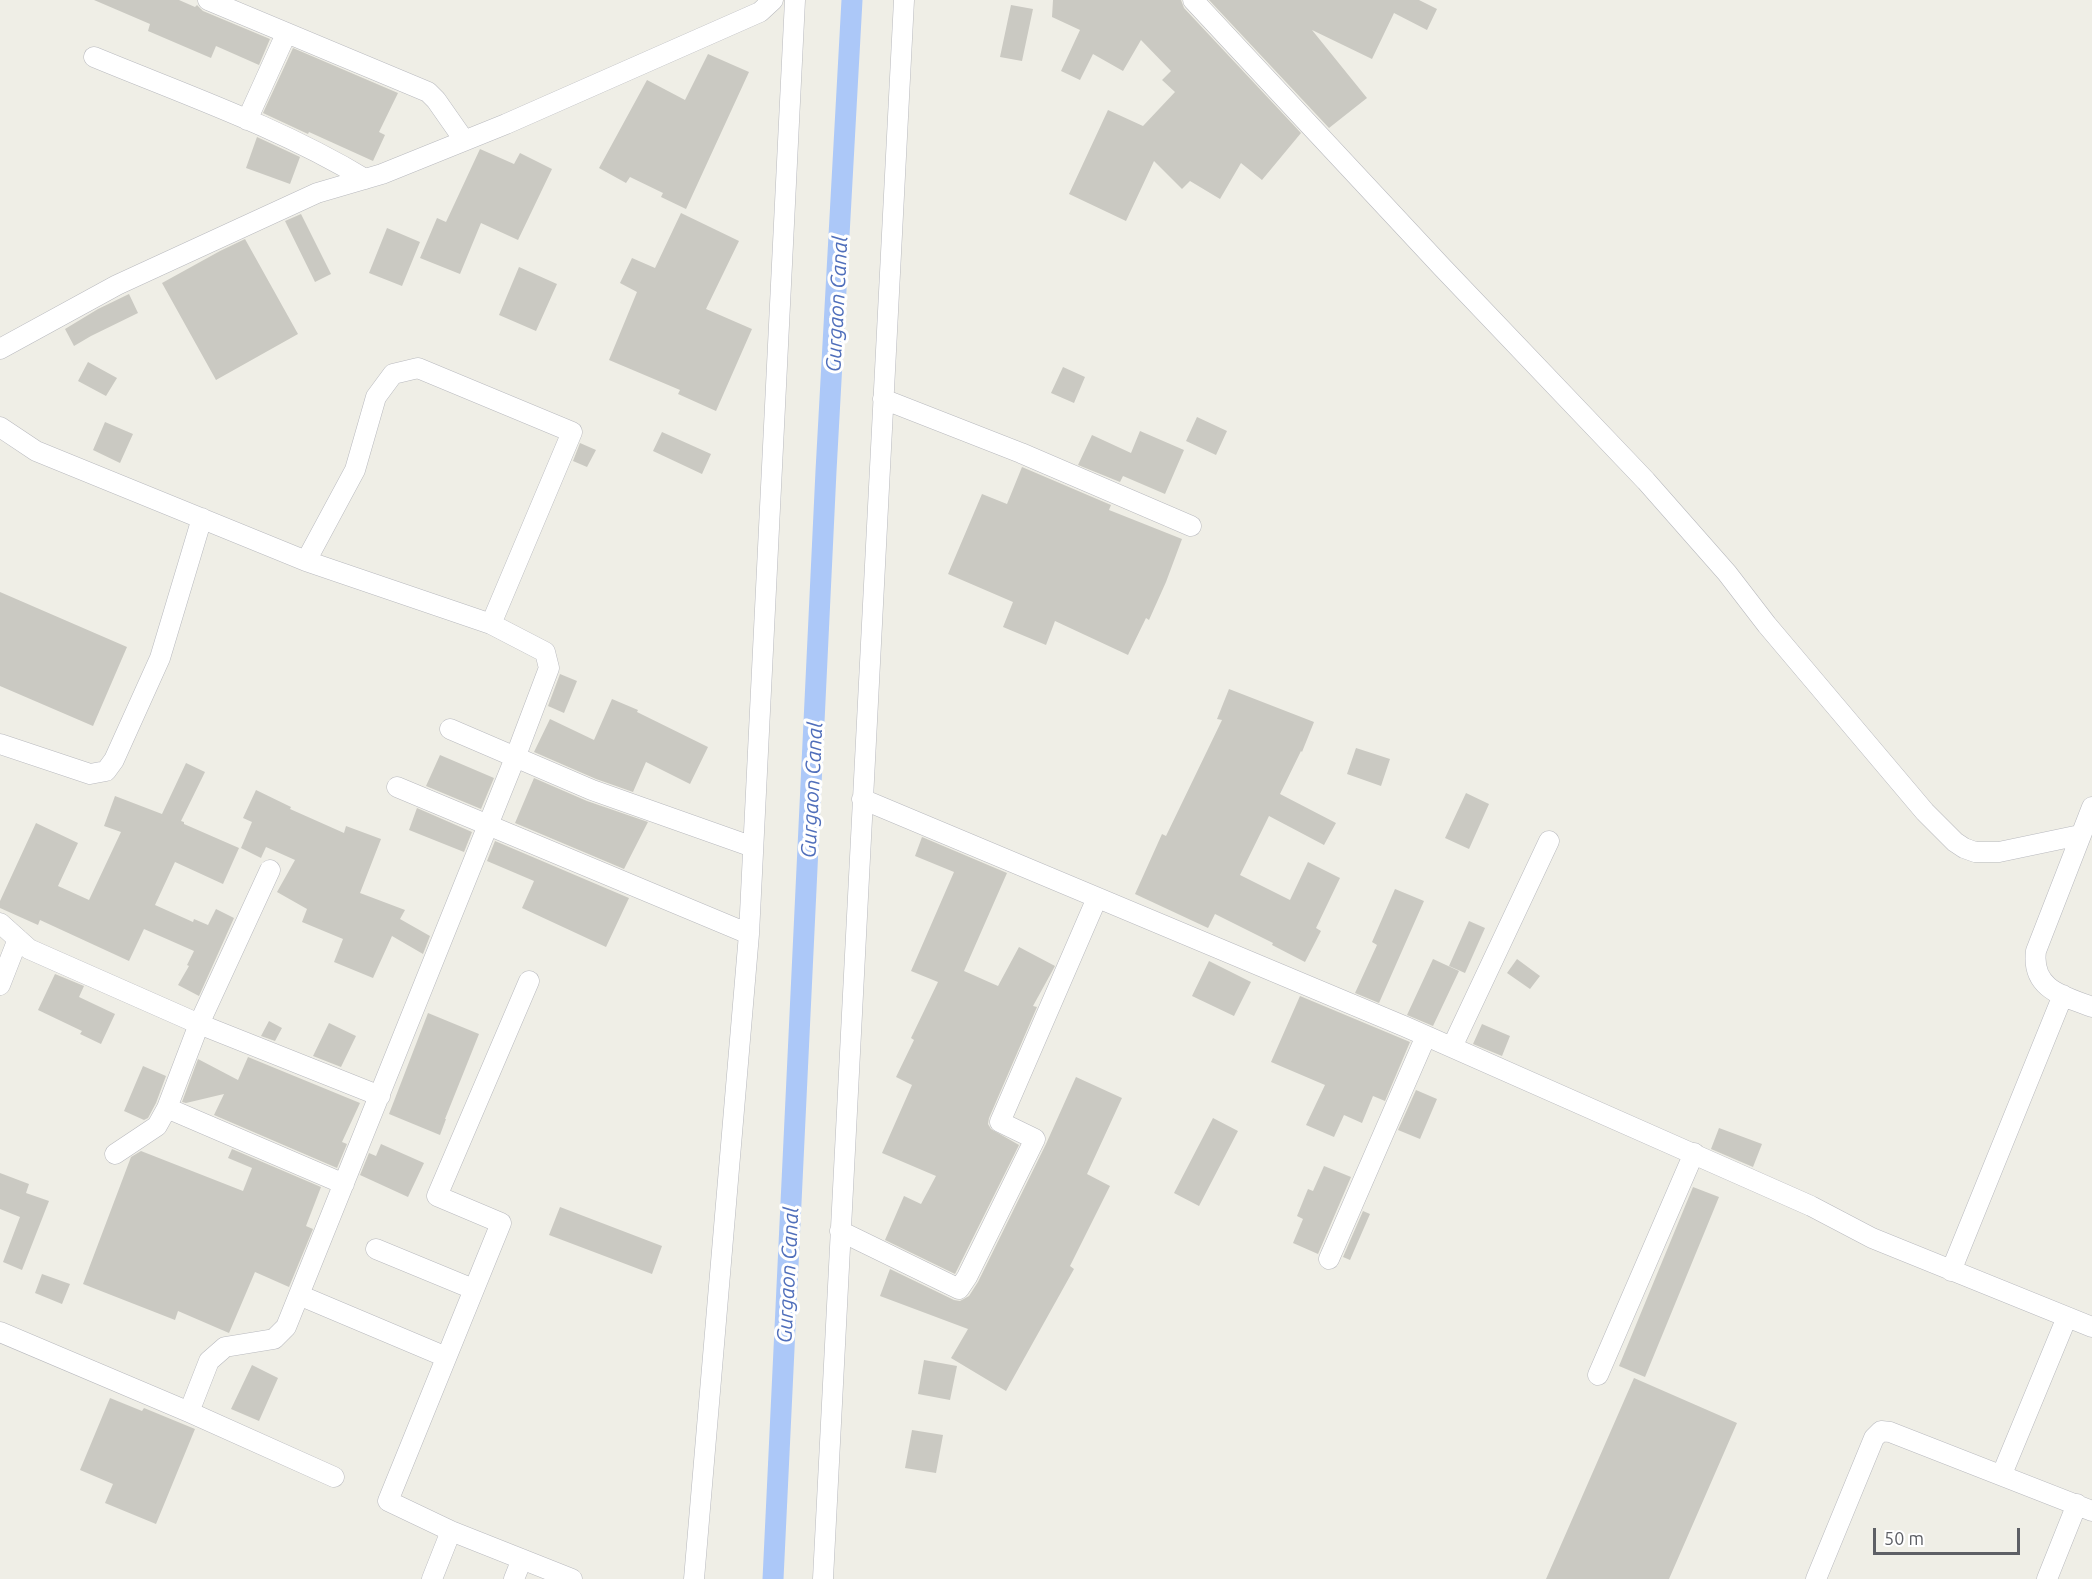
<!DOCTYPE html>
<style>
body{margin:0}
#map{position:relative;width:2092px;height:1579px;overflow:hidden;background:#efeee6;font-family:Ubuntu,sans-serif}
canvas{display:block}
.scale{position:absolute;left:1873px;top:1528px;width:147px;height:27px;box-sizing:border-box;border:3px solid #5d5f65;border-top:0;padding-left:8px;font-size:18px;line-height:21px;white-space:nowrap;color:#5d5f65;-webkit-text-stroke:4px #fff;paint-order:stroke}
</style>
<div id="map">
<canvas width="2092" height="1579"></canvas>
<div class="scale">50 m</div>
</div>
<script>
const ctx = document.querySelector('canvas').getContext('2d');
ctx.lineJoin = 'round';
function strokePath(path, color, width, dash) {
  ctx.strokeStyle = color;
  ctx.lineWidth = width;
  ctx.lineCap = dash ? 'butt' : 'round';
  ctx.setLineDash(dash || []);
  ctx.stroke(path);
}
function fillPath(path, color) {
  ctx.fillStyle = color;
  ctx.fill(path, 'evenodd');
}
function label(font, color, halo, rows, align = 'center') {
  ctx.font = font + ' Ubuntu,sans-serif';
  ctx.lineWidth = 6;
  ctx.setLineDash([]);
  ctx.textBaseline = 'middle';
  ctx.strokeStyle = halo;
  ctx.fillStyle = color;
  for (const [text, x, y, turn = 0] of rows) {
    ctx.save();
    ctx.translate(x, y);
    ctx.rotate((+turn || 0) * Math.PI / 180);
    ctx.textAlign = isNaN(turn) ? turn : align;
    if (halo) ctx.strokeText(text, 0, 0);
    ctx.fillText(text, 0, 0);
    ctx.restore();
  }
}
strokePath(new Path2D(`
 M 773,1579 L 826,471 L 852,0`), '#acc8f8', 21);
fillPath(new Path2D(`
 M 94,0 L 179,0 L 195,7 L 197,5 L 203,11 L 270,39 L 259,65 L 216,46 L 211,58 L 148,31 L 150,24 Z
 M 1053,0 L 1181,0 L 1184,8 L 1301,133 L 1262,180 L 1241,163 L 1220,199 L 1190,181 L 1182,189 L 1154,161 L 1126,221 L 1069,194 L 1108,110 L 1143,126 L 1175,92 L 1162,80 L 1171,71 L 1141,40 L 1123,71 L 1093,54 L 1080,80 L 1061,71 L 1080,30 L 1052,17 Z
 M 1209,0 L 1419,0 L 1437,9 L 1427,30 L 1394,13 L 1372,59 L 1312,30 L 1367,98 L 1329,128 Z
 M 1011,5 L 1033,9 L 1022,61 L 1000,57 Z
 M 293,48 L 398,93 L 379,132 L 385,135 L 373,161 L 309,132 L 308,134 L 263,113 Z
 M 708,54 L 749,72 L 686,209 L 661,197 L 663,193 L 630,177 L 626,183 L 599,168 L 647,80 L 685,100 Z
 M 257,137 L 300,157 L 290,184 L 246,168 Z
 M 480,149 L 514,164 L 520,153 L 552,169 L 518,240 L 481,223 L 460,274 L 420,258 L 437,218 L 446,222 Z
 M 681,213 L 739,241 L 706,309 L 752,329 L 716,411 L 678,394 L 680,390 L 609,360 L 637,292 L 620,283 L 632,258 L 655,268 Z
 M 301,214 L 331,274 L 315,282 L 285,221 Z
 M 387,228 L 420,242 L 402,286 L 369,273 Z
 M 245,239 L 298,334 L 216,380 L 162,283 L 220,251 Z
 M 519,267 L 557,284 L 536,331 L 499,315 Z
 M 129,294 L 138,313 L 91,336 L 74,346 L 65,329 L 98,309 Z
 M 88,362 L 117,378 L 106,396 L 78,381 Z
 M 1063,367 L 1085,377 L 1074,403 L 1051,393 Z
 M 1197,417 L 1227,431 L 1216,455 L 1186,441 Z
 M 105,422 L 133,434 L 120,463 L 93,450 Z
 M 1140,431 L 1184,450 L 1165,494 L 1123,476 L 1120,482 L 1078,465 L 1092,435 L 1131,453 Z
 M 662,432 L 711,454 L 702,474 L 653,451 Z
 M 580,443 L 596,450 L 587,467 L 573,461 Z
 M 1022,467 L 1111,505 L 1109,510 L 1182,539 L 1166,582 L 1149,620 L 1146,618 L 1128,655 L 1055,621 L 1046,645 L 1003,627 L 1013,602 L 948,574 L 982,494 L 1007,504 Z
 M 0,592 L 127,647 L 93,726 L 0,686 Z
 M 560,674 L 577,681 L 564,713 L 548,706 Z
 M 1229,689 L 1314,722 L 1302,752 L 1301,751 L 1280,794 L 1336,823 L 1324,845 L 1269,816 L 1240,875 L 1290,900 L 1308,862 L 1340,878 L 1316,928 L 1321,931 L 1305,962 L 1272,945 L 1273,943 L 1215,914 L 1208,928 L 1135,894 L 1162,834 L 1166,836 L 1222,720 L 1217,719 Z
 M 612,699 L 638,710 L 637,712 L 708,747 L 690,784 L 646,762 L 633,792 L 596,779 L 534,752 L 550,719 L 594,740 Z
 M 1356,748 L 1390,759 L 1381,786 L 1347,774 Z
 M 440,755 L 494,778 L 481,809 L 426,786 Z
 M 186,763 L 205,772 L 181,821 L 184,822 L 184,824 L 239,848 L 223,884 L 175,862 L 155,905 L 193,922 L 194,919 L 208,925 L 216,909 L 234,918 L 199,996 L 178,985 L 189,966 L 187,965 L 194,951 L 144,929 L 129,961 L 40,920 L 38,925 L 0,908 L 0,901 L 36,823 L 78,843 L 58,886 L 89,900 L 121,832 L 104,826 L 115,796 L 162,814 Z
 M 534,778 L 587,801 L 648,822 L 624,869 L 515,823 Z
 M 256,790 L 291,807 L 290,809 L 344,833 L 346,826 L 381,839 L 360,893 L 405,910 L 400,919 L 430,936 L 423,954 L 392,936 L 373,978 L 334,962 L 343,939 L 302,922 L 307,909 L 277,892 L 295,860 L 266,847 L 261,858 L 241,848 L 252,822 L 243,818 Z
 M 1466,793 L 1489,804 L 1469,849 L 1445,838 Z
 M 417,808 L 472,832 L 464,852 L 409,830 Z
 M 922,837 L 1007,873 L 964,971 L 998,986 L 1019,947 L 1055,966 L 1033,1006 L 1037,1007 L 989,1118 L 988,1124 L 991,1129 L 1019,1145 L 955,1274 L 885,1240 L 904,1196 L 921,1204 L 936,1176 L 882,1153 L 912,1085 L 896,1077 L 914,1040 L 911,1038 L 938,982 L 911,971 L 954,872 L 915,856 Z
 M 495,841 L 629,898 L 606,947 L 522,908 L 534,881 L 487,861 Z
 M 1395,889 L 1424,901 L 1379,1003 L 1355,993 L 1377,945 L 1372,942 Z
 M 1469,921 L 1485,928 L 1465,973 L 1449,966 Z
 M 1433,959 L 1459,971 L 1433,1026 L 1407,1015 Z
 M 1517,959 L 1540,976 L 1530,989 L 1507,973 Z
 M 1209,961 L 1251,982 L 1234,1016 L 1192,996 Z
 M 55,974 L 84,986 L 79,997 L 115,1014 L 101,1044 L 80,1034 L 82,1031 L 38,1010 Z
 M 1300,996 L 1410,1042 L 1385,1101 L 1373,1096 L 1362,1123 L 1344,1115 L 1334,1137 L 1306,1125 L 1325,1085 L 1271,1062 Z
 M 428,1013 L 479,1034 L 445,1119 L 446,1119 L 440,1135 L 389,1114 Z
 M 269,1021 L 282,1028 L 275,1041 L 261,1036 Z
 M 329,1023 L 356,1036 L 341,1067 L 313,1056 Z
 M 1482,1024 L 1510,1036 L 1502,1056 L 1473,1044 Z
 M 248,1057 L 360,1103 L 342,1142 L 347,1144 L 337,1168 L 214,1115 L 224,1094 L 186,1103 L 182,1102 L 198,1059 L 238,1080 Z
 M 143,1066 L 166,1076 L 156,1103 L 148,1118 L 144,1120 L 124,1111 Z
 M 1076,1077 L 1122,1098 L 1087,1174 L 1110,1186 L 1070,1266 L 1074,1269 L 1006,1391 L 951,1358 L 968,1329 L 880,1296 L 890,1269 L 954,1300 L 960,1301 L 969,1296 L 978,1282 L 1046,1144 Z
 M 1416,1090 L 1437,1099 L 1420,1139 L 1398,1130 Z
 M 1213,1118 L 1238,1131 L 1199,1206 L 1174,1193 Z
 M 1719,1128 L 1762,1144 L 1753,1167 L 1711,1149 Z
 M 381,1144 L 424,1163 L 408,1197 L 360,1175 L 369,1153 L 376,1156 Z
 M 232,1149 L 321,1187 L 306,1226 L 313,1229 L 289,1287 L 255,1272 L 229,1333 L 178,1311 L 175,1320 L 83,1284 L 131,1157 L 141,1151 L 243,1191 L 252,1168 L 228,1158 Z
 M 1324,1166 L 1351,1177 L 1318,1254 L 1293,1243 L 1303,1219 L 1297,1216 L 1308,1189 L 1313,1191 Z
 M 0,1173 L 29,1184 L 26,1193 L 49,1201 L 22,1270 L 3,1262 L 20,1217 L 0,1209 Z
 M 1693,1187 L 1719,1197 L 1645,1377 L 1619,1366 Z
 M 560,1207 L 662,1246 L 652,1274 L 549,1235 Z
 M 1363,1211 L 1370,1214 L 1350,1260 L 1343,1257 Z
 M 42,1274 L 70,1284 L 62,1304 L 35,1293 Z
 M 924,1360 L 957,1366 L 950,1400 L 918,1394 Z
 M 252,1365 L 278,1378 L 259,1421 L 231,1409 Z
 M 1634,1378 L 1737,1423 L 1669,1579 L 1546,1579 Z
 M 110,1398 L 142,1411 L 144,1408 L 195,1429 L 156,1524 L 105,1503 L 113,1484 L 80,1470 Z
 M 912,1430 L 943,1435 L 936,1473 L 905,1468 Z`), '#cac9c2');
const minor = new Path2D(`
 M 208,0 L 428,92 L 436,100 L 464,140
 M 1193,0 L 1441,266 L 1646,481 L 1727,573 L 1767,625 L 1925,812 L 1955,842 L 1964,848 L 1975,852 L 1999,852 L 2080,835
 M 94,57 C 186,95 281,128 365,179
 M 247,120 L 286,34
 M 0,349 L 117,285 L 317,193 L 382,174 L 506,124 L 760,12 L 773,0
 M 883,399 L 1021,453 L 1191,526
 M 0,427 L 36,451 L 306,561 L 491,624
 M 450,729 L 592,790 L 753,847
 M 0,744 L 90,774 L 106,771 L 114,760 L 160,658 L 202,518
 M 397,787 L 749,934
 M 862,799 L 1406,1027 L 1811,1206 L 1872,1238 L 2092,1327
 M 2092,807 L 2036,951 C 2031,989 2063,996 2092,1007
 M 0,923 L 29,949 L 199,1024 L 380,1096
 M 529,981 L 437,1196 L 501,1223 L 388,1501 L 451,1531 L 572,1579
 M 0,985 L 18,939
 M 1452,1047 L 1549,841
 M 167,1108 L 344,1184
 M 115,1154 L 157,1126 L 167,1108 L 199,1024 L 270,870
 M 840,1231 L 959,1289 L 967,1277 L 1035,1139 L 1000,1122 L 1097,898
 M 376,1249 L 473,1289
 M 1329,1259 L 1426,1036
 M 1951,1271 L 2063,995
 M 299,1295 L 446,1357
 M 0,1332 L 189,1412 L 334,1477
 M 1598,1375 L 1694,1153
 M 189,1412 L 209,1361 L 225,1347 L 274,1339 L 286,1327 L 515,758 L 549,668 L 545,652 L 491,624 L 572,432 L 418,368 L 393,374 L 376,397 L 355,470 L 306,561
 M 2002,1474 L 2067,1317
 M 432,1579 L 451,1531
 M 514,1579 L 522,1559
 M 694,1579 L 749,934 L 795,0
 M 823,1579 L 904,0
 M 1816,1579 L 1874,1438 L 1881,1431 L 1890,1432 L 2092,1511
 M 2047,1579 L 2077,1504`);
strokePath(minor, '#b8b9be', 21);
strokePath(minor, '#fff', 20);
label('italic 21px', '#506fbb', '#fff', [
 ["Gurgaon Canal",837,304,-87],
 ["Gurgaon Canal",812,790,-87],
 ["Gurgaon Canal",788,1275,-87]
]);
</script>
